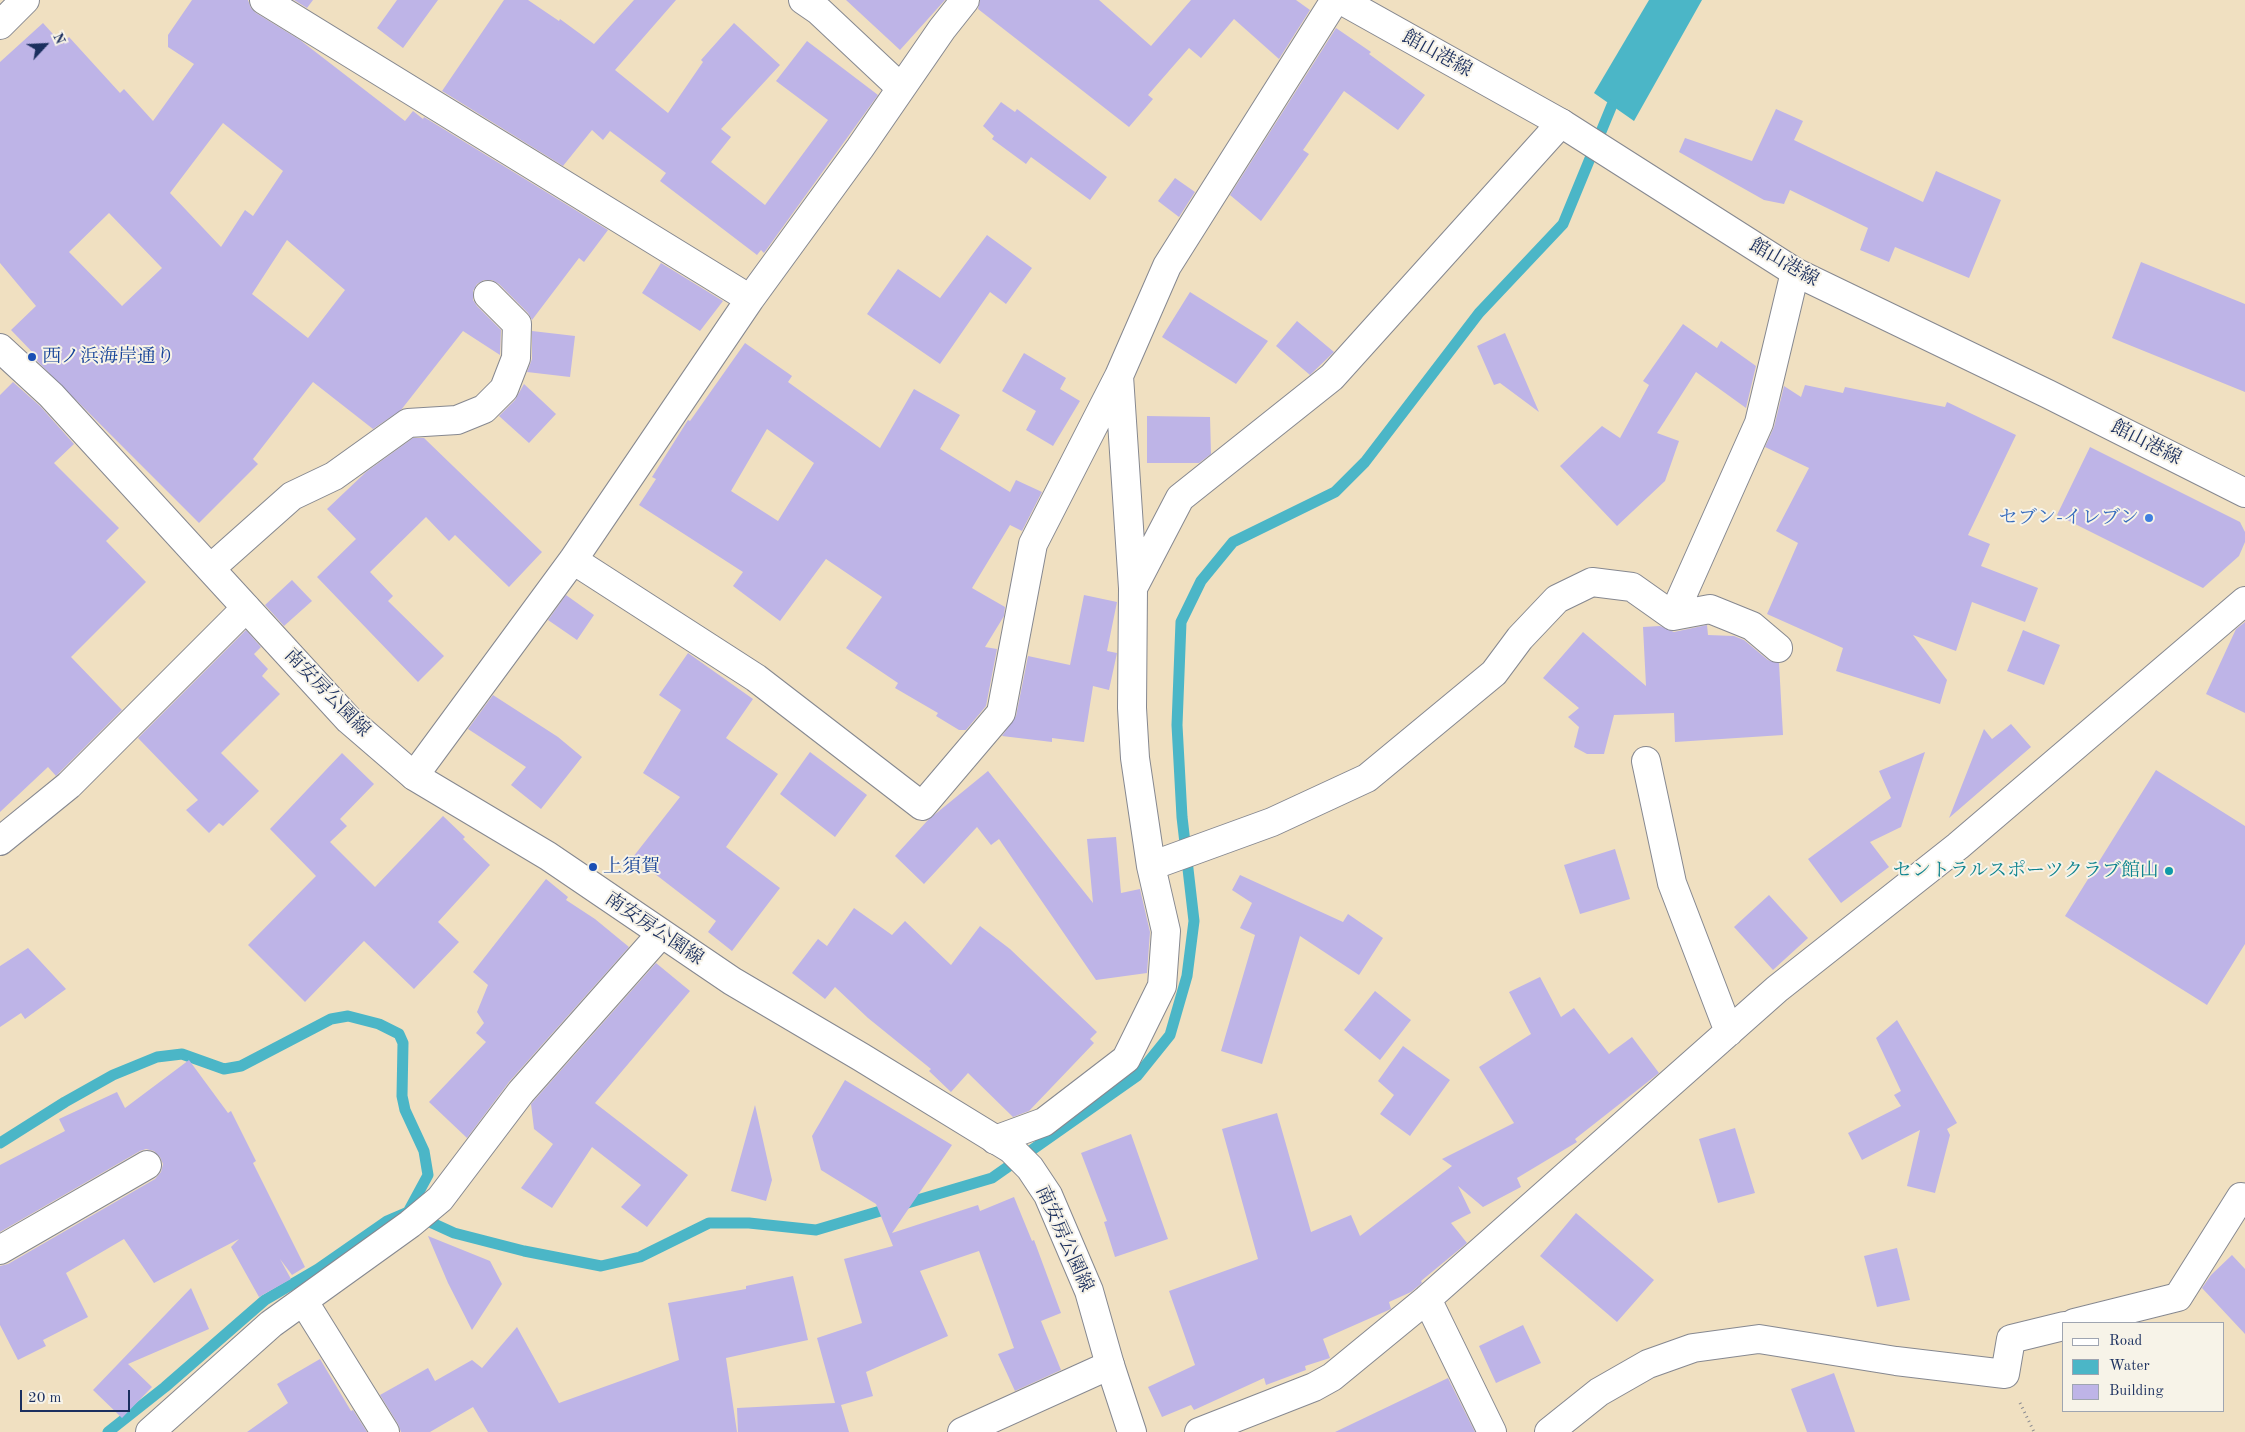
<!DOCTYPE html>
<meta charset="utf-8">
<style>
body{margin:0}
#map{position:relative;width:2245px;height:1432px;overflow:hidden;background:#f0e0c1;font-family:"Old Standard TT",serif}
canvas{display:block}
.legend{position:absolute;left:2062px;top:1322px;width:162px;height:90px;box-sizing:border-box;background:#f7f3e8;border:1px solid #9fa5b1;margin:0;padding:6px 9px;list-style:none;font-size:15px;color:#1b2f5e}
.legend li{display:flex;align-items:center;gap:10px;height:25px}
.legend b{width:25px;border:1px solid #9fa5b1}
.north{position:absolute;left:20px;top:20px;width:50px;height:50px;-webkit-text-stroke:4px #f7f3e8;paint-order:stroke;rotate:65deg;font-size:14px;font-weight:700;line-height:20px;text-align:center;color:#1b2f5e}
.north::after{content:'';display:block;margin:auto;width:18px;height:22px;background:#1b2f5e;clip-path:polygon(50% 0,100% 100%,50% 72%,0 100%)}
.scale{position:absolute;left:20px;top:1390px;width:110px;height:22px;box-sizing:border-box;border:2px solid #1b2f5e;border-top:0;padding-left:6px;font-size:15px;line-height:18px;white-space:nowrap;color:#1b2f5e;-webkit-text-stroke:4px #f7f3e8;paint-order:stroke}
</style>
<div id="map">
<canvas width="2245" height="1432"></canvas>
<ul class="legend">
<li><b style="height:6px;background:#fff"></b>Road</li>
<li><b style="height:14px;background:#4bb6c7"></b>Water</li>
<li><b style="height:14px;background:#beb4e7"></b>Building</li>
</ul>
<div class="north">N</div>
<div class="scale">20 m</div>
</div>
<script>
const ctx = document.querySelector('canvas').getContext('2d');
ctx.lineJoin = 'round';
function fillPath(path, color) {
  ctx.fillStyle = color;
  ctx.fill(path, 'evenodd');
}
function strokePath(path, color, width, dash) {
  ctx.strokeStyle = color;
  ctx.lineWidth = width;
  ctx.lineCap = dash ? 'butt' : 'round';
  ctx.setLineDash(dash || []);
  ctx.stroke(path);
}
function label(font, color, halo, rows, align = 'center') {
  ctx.font = font + ' "Old Standard TT","Noto Serif JP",serif';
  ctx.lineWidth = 4;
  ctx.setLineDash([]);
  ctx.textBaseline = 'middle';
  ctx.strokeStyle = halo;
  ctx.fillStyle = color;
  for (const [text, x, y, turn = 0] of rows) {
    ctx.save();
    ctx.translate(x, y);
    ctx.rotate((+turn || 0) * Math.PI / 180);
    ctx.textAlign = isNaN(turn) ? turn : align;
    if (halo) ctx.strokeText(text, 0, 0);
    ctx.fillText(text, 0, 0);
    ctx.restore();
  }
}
fillPath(new Path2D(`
 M 1649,0 L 1702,0 L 1634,121 L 1594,93 Z`), '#4bb6c7');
strokePath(new Path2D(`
 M 0,1143 L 65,1102 L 113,1075 L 157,1057 L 182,1054 L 224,1069 L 241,1066 L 331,1019 L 348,1016 L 379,1024 L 399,1034 L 403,1043 L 402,1096 L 405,1110 L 424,1151 L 428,1175 L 408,1212
 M 108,1432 L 165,1387 L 265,1300 L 318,1269 L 387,1221 L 408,1212 L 454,1233 L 524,1251 L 601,1266 L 640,1257 L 709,1223 L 749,1223 L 816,1230 L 992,1178 L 1137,1076 L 1170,1035 L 1187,976 L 1194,921 L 1182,817 L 1177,725 L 1181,622 L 1201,581 L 1233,542 L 1335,492 L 1365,462 L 1479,313 L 1563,224 L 1612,105`), '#4bb6c7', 11);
fillPath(new Path2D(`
 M 192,0 L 248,0 L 251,8 L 256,13 L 300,40 L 405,121 L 413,111 L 423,119 L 424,117 L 608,230 L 584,262 L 579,258 L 532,320 L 528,313 L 499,284 L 492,280 L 484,280 L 477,284 L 473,291 L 473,300 L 477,306 L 501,330 L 500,355 L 463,331 L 401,410 L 373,429 L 313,382 L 253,459 L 258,464 L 199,523 L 36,360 L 38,358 L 11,330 L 36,306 L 0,263 L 0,62 L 43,23 L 62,44 L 69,37 L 120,93 L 124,89 L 153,121 L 194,64 L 168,47 L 168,35 ZM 223,123 L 283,171 L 253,216 L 245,210 L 221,247 L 170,193 ZM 109,213 L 162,268 L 122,306 L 69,252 ZM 287,240 L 345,290 L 308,338 L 252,294 Z
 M 294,0 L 313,0 L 307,8 Z
 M 397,0 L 438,0 L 403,48 L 377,28 Z
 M 504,0 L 528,0 L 559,21 L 560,19 L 594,44 L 634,0 L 676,0 L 615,70 L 668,113 L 703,62 L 701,60 L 734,23 L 780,65 L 721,129 L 731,137 L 711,162 L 765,205 L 828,120 L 776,81 L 807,41 L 878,95 L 764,253 L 761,250 L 757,255 L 660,181 L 666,173 L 610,131 L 603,140 L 592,130 L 563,166 L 442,91 Z
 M 846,0 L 945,0 L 900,50 Z
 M 980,0 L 1099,0 L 1151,46 L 1191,0 L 1296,0 L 1310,10 L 1279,59 L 1234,19 L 1201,58 L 1189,48 L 1148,95 L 1153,99 L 1129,127 L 978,9 Z
 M 1336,28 L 1371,52 L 1369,54 L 1425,95 L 1398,130 L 1344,91 L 1303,150 L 1309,154 L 1261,221 L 1230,195 Z
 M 1001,102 L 1015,112 L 1017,109 L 1107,177 L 1090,200 L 1031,157 L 1026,164 L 992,139 L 994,136 L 983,126 Z
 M 1776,109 L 1803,121 L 1794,140 L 1923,202 L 1936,171 L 2001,200 L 1969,278 L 1895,247 L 1889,262 L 1860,250 L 1868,228 L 1790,190 L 1784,204 L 1764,200 L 1679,152 L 1685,138 L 1752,161 Z
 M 1175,178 L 1195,192 L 1179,217 L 1158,201 Z
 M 987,235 L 1032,268 L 1006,304 L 990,292 L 940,364 L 867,314 L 898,269 L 940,298 Z
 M 2141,262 L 2245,304 L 2245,392 L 2112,338 Z
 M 661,263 L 723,301 L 700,331 L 642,293 Z
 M 1190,292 L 1268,341 L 1236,384 L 1162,337 Z
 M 1297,321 L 1334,352 L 1310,375 L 1276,346 Z
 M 1683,324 L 1717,348 L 1721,341 L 1756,366 L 1746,408 L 1696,372 L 1657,433 L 1679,441 L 1665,481 L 1617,526 L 1560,466 L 1602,426 L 1620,438 L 1649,385 L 1643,381 Z
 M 532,331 L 575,336 L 570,377 L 527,372 L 532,359 Z
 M 1505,333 L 1539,412 L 1500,383 L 1494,385 L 1477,346 Z
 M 745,343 L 792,376 L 788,382 L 880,448 L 914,389 L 960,415 L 940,449 L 1010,492 L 1016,480 L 1042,492 L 1022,531 L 1010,525 L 972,588 L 1005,607 L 1004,616 L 985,647 L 997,649 L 986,706 L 966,730 L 959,730 L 936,716 L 938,713 L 895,688 L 898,683 L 846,648 L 882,597 L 826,559 L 780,621 L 733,586 L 743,572 L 639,505 L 656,479 L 652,477 L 688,420 L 690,421 ZM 767,429 L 814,463 L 778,521 L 731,491 Z
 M 1024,353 L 1066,378 L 1060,389 L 1080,401 L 1053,446 L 1026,430 L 1036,411 L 1002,391 Z
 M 13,382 L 40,406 L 74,444 L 54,463 L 119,528 L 106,541 L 146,582 L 71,657 L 122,710 L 56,776 L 48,767 L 0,812 L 0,395 Z
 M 524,384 L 556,414 L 529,443 L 499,416 L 515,400 Z
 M 1805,385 L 1843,393 L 1845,387 L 1945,407 L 1947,402 L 2016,435 L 1968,535 L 1990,544 L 1981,566 L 2038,588 L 2025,622 L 1972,602 L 1956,651 L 1913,635 L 1947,680 L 1940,704 L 1836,671 L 1843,648 L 1767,614 L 1798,543 L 1776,531 L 1809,468 L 1765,447 L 1774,427 L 1784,386 L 1801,397 Z
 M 1147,416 L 1210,417 L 1211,454 L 1199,463 L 1147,463 Z
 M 413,438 L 424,438 L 542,552 L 509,587 L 455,535 L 449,541 L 426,517 L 370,572 L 393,596 L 388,601 L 444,656 L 418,682 L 317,577 L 356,539 L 327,509 L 366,472 Z
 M 2090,447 L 2240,522 L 2245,532 L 2245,542 L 2239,556 L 2203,588 L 2057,515 Z
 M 292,580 L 312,601 L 284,626 L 265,605 Z
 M 566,595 L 594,615 L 577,640 L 548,620 Z
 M 1084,595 L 1117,602 L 1107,651 L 1117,653 L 1109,690 L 1093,686 L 1084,742 L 1052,738 L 1052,742 L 1002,736 L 1016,716 L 1028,656 L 1070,665 Z
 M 2245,622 L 2245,713 L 2206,694 L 2236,629 Z
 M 1707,625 L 1708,635 L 1734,636 L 1744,640 L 1768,660 L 1779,663 L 1783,735 L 1675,742 L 1674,713 L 1614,715 L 1604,754 L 1587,754 L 1574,747 L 1579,727 L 1568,717 L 1579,708 L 1543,678 L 1583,632 L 1646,686 L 1643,627 L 1660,626 L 1674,632 Z
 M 246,630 L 261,647 L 254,654 L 268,669 L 262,676 L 280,694 L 221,753 L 259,791 L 223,826 L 219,823 L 209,833 L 186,810 L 198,800 L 138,738 Z
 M 2023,630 L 2060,645 L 2044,685 L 2007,671 Z
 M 688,653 L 753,699 L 726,738 L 778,774 L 726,847 L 780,888 L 732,951 L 708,932 L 716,921 L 633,857 L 680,797 L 643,773 L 681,710 L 659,695 Z
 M 493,695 L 558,737 L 582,757 L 541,809 L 511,785 L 526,767 L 468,729 Z
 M 2011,724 L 2031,747 L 1949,818 L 1984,729 L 1992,739 Z
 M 810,752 L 867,795 L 835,837 L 780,794 Z
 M 1925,752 L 1901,827 L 1870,842 L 1889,867 L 1841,903 L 1808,859 L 1891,798 L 1879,771 Z
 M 342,753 L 374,784 L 340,819 L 347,826 L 330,842 L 375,887 L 443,816 L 465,837 L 463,839 L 490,865 L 438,922 L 459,942 L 414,989 L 364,941 L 305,1002 L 248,945 L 316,876 L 270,829 Z
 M 2156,770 L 2245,826 L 2245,944 L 2207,1005 L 2065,916 Z
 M 988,771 L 1093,903 L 1087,839 L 1116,837 L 1121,893 L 1140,889 L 1150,932 L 1147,973 L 1096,980 L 999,839 L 991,845 L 977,827 L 924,884 L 895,856 L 928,820 Z
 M 1615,849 L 1630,899 L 1580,914 L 1564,865 Z
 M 1240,875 L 1343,922 L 1348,914 L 1383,938 L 1359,975 L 1300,936 L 1262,1064 L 1221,1051 L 1255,935 L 1240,928 L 1252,903 L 1232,890 Z
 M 546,879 L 568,897 L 566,900 L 595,919 L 629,947 L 509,1082 L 467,1138 L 429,1102 L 486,1042 L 476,1033 L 484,1023 L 477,1012 L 488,985 L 473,972 Z
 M 1769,895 L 1808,938 L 1773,970 L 1734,927 Z
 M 854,908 L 892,935 L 905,921 L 951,965 L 980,926 L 1010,949 L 1097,1032 L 1090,1039 L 1094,1043 L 1029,1111 L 1013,1117 L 968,1073 L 951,1092 L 929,1071 L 931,1069 L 868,1018 L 835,987 L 825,999 L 792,973 L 818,939 L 827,946 Z
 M 28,948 L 66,989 L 25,1019 L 21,1013 L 0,1027 L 0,966 Z
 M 656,963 L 690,991 L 595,1103 L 688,1175 L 647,1227 L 621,1207 L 641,1185 L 592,1147 L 552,1208 L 521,1188 L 553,1144 L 534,1129 L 531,1104 Z
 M 1540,977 L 1561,1017 L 1574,1008 L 1609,1054 L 1632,1037 L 1659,1073 L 1575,1139 L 1577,1142 L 1517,1178 L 1521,1187 L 1483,1207 L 1458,1186 L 1471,1213 L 1451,1223 L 1467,1243 L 1421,1281 L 1422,1283 L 1411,1292 L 1389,1302 L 1391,1309 L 1323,1339 L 1330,1358 L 1305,1366 L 1306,1370 L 1266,1385 L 1264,1378 L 1194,1410 L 1191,1405 L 1162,1417 L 1148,1387 L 1195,1365 L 1169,1291 L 1258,1259 L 1222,1129 L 1277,1113 L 1311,1232 L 1351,1215 L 1360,1236 L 1452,1166 L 1442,1159 L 1514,1123 L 1479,1067 L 1531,1034 L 1509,992 Z
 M 1375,991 L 1411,1020 L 1380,1060 L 1344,1030 Z
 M 1897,1020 L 1957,1123 L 1947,1129 L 1950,1135 L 1935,1193 L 1907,1186 L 1920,1130 L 1862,1160 L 1848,1133 L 1901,1106 L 1894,1095 L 1901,1091 L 1876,1038 Z
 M 1403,1046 L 1450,1080 L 1410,1136 L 1380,1114 L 1394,1095 L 1378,1081 Z
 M 189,1060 L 228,1113 L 231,1111 L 256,1161 L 253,1163 L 305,1267 L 292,1275 L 280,1259 L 291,1279 L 259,1297 L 231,1247 L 239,1239 L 154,1283 L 124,1239 L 66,1273 L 88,1317 L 43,1340 L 46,1346 L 18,1360 L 0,1325 L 0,1266 L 8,1264 L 155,1179 L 161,1172 L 163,1164 L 160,1157 L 154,1151 L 146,1149 L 140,1151 L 0,1232 L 0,1165 L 65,1131 L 59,1119 L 117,1092 L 125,1108 Z
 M 845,1080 L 952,1145 L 892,1233 L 978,1205 L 980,1211 L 1014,1197 L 1032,1241 L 1034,1240 L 1061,1313 L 1041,1321 L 1061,1370 L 1015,1391 L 998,1354 L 1014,1348 L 979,1251 L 920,1271 L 948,1336 L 866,1372 L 873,1396 L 841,1405 L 849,1432 L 738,1432 L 737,1408 L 835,1403 L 817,1338 L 862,1323 L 844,1259 L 893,1246 L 876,1204 L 821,1170 L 812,1136 Z
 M 755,1105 L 772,1180 L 766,1201 L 731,1191 Z
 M 1735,1128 L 1755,1193 L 1718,1203 L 1699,1139 Z
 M 1131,1134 L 1168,1239 L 1115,1257 L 1104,1222 L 1107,1221 L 1081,1153 Z
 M 1576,1213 L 1654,1280 L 1617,1322 L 1540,1256 Z
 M 428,1236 L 490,1261 L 502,1284 L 472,1330 L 448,1283 Z
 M 1897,1248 L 1910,1300 L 1877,1307 L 1864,1256 Z
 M 2232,1255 L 2245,1269 L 2245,1334 L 2202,1288 L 2211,1275 Z
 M 793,1276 L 808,1340 L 726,1358 L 737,1432 L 488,1432 L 473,1407 L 430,1432 L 401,1432 L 398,1424 L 380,1395 L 428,1368 L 435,1381 L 472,1360 L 482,1368 L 517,1327 L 559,1403 L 679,1360 L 668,1303 L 746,1289 L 746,1286 Z
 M 191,1288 L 209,1329 L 128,1364 L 152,1387 L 122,1418 L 93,1390 Z
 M 1523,1325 L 1541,1363 L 1496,1383 L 1479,1346 Z
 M 320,1359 L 351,1411 L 353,1410 L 367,1432 L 247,1432 L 288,1403 L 277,1384 Z
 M 1834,1373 L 1855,1432 L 1807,1432 L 1791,1389 Z
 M 1448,1378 L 1475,1432 L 1335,1432 Z`), '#beb4e7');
const minor = new Path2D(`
 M 264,0 L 750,299
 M 803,0 L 819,11 L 901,88
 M 0,25 L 25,0
 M 573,560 L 756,678 L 922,806 L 1001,713 L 1033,544 L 1119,376
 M 211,568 L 292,496 L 334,476 L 408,423 L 457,420 L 484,409 L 504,389 L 516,358 L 517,324 L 488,295
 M 1133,588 L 1180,498 L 1332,377 L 1561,123
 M 1673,616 L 1759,423 L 1795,272
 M 1646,761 L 1672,883 L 1729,1032
 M 414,776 L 573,560 L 750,299 L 860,148 L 942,29 L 965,0
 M 0,841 L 69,785 L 246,608
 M 1151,866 L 1272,822 L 1367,778 L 1494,673 L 1520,638 L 1557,599 L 1592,582 L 1632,587 L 1673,616 L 1710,609 L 1752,626 L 1778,648
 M 995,1140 L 1044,1122 L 1126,1059 L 1162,986 L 1166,931 L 1151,866 L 1135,758 L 1132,708 L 1133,588 L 1119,376 L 1167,266 L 1335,0
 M 0,1250 L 147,1165
 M 1427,1299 L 1492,1432
 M 304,1302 L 385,1432
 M 2074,1323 L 2178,1297 L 2241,1197 L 2245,1200
 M 150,1432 L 271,1324 L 410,1224 L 440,1199 L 521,1092 L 661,934
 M 962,1432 L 1110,1365
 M 1199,1432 L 1314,1387 L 1332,1377 L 1427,1299 L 1777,989 L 1958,846 L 2245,601
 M 1549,1432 L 1599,1392 L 1648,1364 L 1693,1348 L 1759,1339 L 1896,1361 L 2005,1374 L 2011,1339 L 2064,1326`);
const major = new Path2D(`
 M 1341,0 L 1561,123 L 1795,272 L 2048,394 L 2245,493
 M 0,348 L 51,395 L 349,720 L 414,776 L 548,856 L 732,981 L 861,1057 L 1011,1149 L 1030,1168 L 1048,1195 L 1089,1291 L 1110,1365 L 1132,1432`);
strokePath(minor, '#868890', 30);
strokePath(major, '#868890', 30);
strokePath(new Path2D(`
 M 2020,1403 L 2034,1432`), '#868890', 3, [1, 4]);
strokePath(minor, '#fff', 28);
strokePath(major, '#fff', 28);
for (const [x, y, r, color] of [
 [32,357,5,"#1a4fb4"],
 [2149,518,5,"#3f7fe0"],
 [593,867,5,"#1a4fb4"],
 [2169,871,5,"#0f9aa8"]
]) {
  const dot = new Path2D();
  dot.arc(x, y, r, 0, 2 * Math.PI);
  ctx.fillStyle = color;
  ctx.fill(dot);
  strokePath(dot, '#f7f3e8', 2);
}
label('19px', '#1b2f5e', '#f7f3e8', [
 ["館山港線",1437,54,29],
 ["館山港線",1784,263,30],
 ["館山港線",2146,443,27],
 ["南安房公園線",327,693,46],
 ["南安房公園線",654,929,34],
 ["南安房公園線",1064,1239,66]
]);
label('19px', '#164399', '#f7f3e8', [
 ["西ノ浜海岸通り",42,357],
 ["上須賀",603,867]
], 'left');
label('19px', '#366cbe', '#f7f3e8', [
 ["セブン-イレブン",2139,518]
], 'right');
label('19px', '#0d838f', '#f7f3e8', [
 ["セントラルスポーツクラブ館山",2159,871]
], 'right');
</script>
